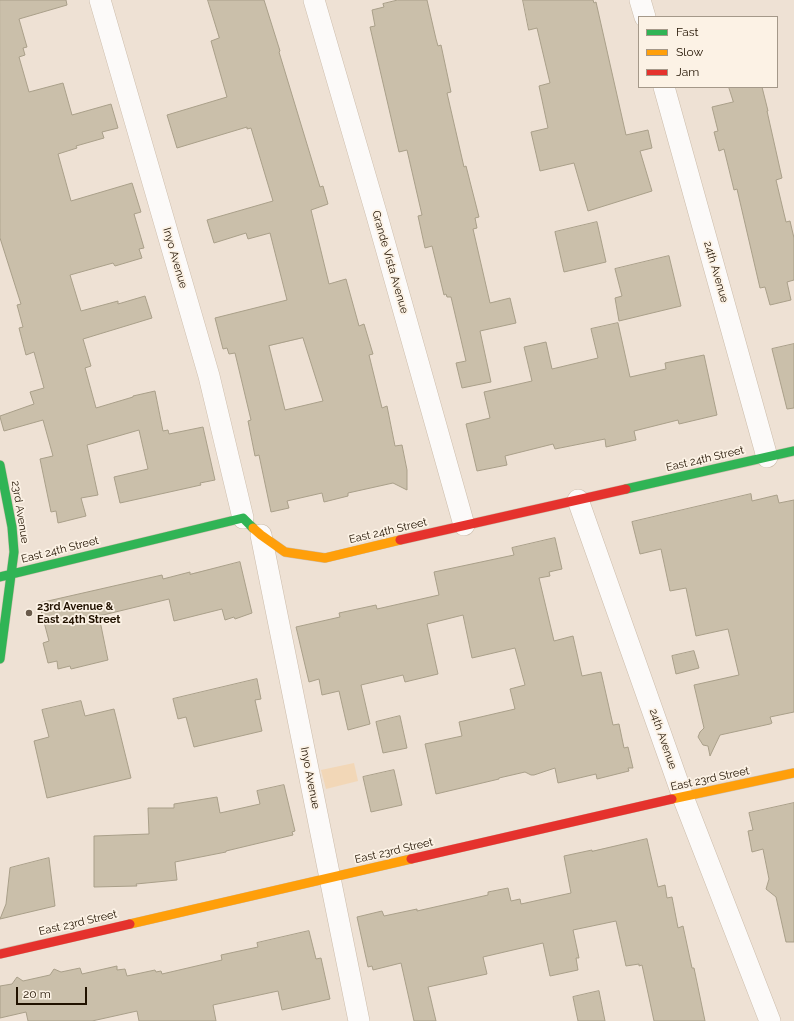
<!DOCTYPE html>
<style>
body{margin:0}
#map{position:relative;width:794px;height:1021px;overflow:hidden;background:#eee1d4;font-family:Raleway,sans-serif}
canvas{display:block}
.legend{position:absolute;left:638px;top:16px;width:140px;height:72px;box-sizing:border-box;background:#fcf2e5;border:1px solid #a49889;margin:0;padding:5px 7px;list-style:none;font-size:12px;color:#211200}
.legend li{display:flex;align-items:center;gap:8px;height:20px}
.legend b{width:20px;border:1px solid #a49889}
.scale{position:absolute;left:16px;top:987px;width:71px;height:18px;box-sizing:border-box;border:2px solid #211200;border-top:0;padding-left:5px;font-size:12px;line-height:14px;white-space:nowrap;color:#211200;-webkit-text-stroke:3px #fcf2e5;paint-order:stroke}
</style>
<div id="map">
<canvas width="794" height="1021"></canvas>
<ul class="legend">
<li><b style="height:5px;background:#30b455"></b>Fast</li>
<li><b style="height:5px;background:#ff9f0a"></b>Slow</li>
<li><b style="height:5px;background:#e5322d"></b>Jam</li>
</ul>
<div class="scale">20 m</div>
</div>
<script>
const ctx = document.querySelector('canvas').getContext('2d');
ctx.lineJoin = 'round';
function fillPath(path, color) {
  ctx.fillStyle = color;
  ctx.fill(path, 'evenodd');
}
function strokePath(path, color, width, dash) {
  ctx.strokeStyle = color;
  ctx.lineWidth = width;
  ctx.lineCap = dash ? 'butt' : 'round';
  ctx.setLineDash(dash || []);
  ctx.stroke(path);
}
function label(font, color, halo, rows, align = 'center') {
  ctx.font = font + ' Raleway,sans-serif';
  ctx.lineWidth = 3.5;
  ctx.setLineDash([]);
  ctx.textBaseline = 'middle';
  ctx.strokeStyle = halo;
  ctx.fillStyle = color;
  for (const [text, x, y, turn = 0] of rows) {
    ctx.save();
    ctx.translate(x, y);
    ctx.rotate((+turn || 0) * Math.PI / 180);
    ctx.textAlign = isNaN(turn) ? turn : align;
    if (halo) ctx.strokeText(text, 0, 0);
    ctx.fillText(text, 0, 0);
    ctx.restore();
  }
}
fillPath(new Path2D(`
 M 354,763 L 358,781 L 326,789 L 321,770 Z`), '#f2d7b7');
const building = new Path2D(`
 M 0,0 L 66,0 L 67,5 L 19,19 L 27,47 L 23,48 L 25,55 L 19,57 L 29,92 L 63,83 L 72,115 L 111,104 L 118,128 L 102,132 L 104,138 L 76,146 L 77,148 L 58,154 L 71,201 L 132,183 L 141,212 L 134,214 L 144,248 L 139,249 L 142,258 L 115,266 L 113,263 L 70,275 L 81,311 L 118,301 L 118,304 L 145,296 L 152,318 L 83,339 L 91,366 L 85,368 L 96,408 L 133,397 L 133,396 L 155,391 L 163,431 L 168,430 L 169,434 L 203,427 L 215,480 L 200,483 L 201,485 L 120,503 L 114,477 L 148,469 L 139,430 L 87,445 L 98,495 L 81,498 L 86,516 L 58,523 L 56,511 L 51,512 L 40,459 L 53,456 L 43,420 L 4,431 L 0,417 L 0,416 L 34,404 L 30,392 L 44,388 L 34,352 L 26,355 L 19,328 L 23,327 L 17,305 L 21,304 L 0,238 Z
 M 208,0 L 264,0 L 280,51 L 279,52 L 320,187 L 323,186 L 328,204 L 311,210 L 329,284 L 346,279 L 359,326 L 364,324 L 373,354 L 369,355 L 382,408 L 387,406 L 395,446 L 402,445 L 407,470 L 407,490 L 393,483 L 348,493 L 348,496 L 324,502 L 322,493 L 287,501 L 289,508 L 271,512 L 259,455 L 255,456 L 248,421 L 251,420 L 235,353 L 229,354 L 227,348 L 223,349 L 215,318 L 287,300 L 270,233 L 248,239 L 246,233 L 214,243 L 207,220 L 273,201 L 251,128 L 247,129 L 247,127 L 177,148 L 167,115 L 227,97 L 211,41 L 219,38 ZM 303,338 L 323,401 L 285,410 L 269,346 Z
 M 398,0 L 427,0 L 436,39 L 438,46 L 441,45 L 451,92 L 447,93 L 464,167 L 466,166 L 479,217 L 475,218 L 477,228 L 473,229 L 490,303 L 510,298 L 516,323 L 480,331 L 491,382 L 462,388 L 456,363 L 466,361 L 451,297 L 447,297 L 446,294 L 444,295 L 432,246 L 425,248 L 418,216 L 422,215 L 407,150 L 399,152 L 370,27 L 375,26 L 372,10 L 384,7 L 383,4 Z
 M 523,0 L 593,0 L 594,3 L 596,2 L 626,135 L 648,130 L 652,148 L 640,151 L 652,191 L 588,211 L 574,163 L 540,171 L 531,132 L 548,128 L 539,86 L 550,83 L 537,28 L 529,30 Z
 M 729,87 L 762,87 L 768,111 L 767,111 L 782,178 L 776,180 L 786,222 L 790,221 L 794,238 L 794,280 L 787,282 L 791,300 L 770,305 L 765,287 L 760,288 L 737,189 L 734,190 L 724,149 L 719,151 L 714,132 L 718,131 L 712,107 L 733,102 Z
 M 597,222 L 606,262 L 564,272 L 555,232 Z
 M 669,256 L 681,306 L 619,321 L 615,298 L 622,296 L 615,269 Z
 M 618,323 L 630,377 L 666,369 L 665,363 L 704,355 L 717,415 L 679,424 L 678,420 L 634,431 L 636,440 L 606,447 L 605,439 L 555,449 L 553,444 L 505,456 L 507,465 L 477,471 L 466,424 L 490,418 L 484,392 L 532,381 L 524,347 L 546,342 L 552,369 L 598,358 L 591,329 Z
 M 794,344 L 794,408 L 787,409 L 772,349 Z
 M 751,494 L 752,501 L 777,495 L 779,503 L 794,500 L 794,712 L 770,717 L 772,723 L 770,724 L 720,735 L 710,756 L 708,746 L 703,745 L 698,737 L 700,732 L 704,728 L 694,685 L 739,675 L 728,629 L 696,636 L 686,588 L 670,591 L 661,549 L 640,554 L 632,522 Z
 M 555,538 L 562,569 L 549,572 L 550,576 L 539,578 L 554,641 L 573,636 L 582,676 L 601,672 L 613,725 L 619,724 L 624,748 L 628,747 L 633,768 L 628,768 L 629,771 L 597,779 L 596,774 L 558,783 L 555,768 L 534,775 L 531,775 L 525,772 L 499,778 L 499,779 L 436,794 L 425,744 L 462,736 L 459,722 L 515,709 L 510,689 L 525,685 L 515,648 L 472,658 L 463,615 L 427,624 L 438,674 L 405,682 L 403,675 L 361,685 L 370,724 L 348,730 L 339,691 L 322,695 L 319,679 L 309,682 L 296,627 L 340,617 L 339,613 L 376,605 L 377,609 L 439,595 L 434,572 L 514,555 L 512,548 Z
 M 240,562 L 252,613 L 235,619 L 234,617 L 225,620 L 222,609 L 174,621 L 169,599 L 99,616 L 108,660 L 71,669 L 70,666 L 58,669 L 57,661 L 48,663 L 43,643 L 49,641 L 39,603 L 162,575 L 163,579 L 190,572 L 190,574 Z
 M 694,651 L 699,668 L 676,674 L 672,656 Z
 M 257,679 L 261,699 L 255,700 L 262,731 L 194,747 L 186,717 L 178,719 L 173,699 Z
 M 81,701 L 85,716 L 114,709 L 131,778 L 47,798 L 34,741 L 49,737 L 42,710 Z
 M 400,716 L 407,748 L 383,753 L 376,722 Z
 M 394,770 L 402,805 L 371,812 L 363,777 Z
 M 284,785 L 295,831 L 292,832 L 293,835 L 226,851 L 226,852 L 175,862 L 177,880 L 136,884 L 137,886 L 94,887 L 94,836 L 149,834 L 148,808 L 174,808 L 174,804 L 217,797 L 220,813 L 260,804 L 257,791 Z
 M 794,803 L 794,942 L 786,942 L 776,897 L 766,889 L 769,879 L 763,849 L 752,852 L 748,831 L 753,830 L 749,813 Z
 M 647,839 L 658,887 L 665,885 L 667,898 L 672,897 L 678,928 L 683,926 L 692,968 L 694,968 L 705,1021 L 654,1021 L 642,965 L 639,966 L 639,964 L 626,966 L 616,921 L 573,930 L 579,958 L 576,958 L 578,970 L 550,976 L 543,943 L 483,957 L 487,974 L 428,987 L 436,1021 L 414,1021 L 401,963 L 373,970 L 372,966 L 368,967 L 357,917 L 382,911 L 384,916 L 417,909 L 417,911 L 488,895 L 488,892 L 508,888 L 511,901 L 520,899 L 521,904 L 571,893 L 564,856 L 592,850 L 592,851 Z
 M 49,858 L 55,906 L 0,919 L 6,904 L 10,868 Z
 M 309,931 L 316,959 L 321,958 L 330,999 L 282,1010 L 278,991 L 213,1005 L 216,1021 L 139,1021 L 137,1011 L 92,1021 L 28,1021 L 26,1012 L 0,1018 L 0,986 L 12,984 L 17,977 L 23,981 L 50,975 L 54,969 L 61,972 L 80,968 L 82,974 L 117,966 L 117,970 L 125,969 L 127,976 L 155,970 L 156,972 L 161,971 L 162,974 L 222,960 L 221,955 L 258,947 L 257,943 Z
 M 599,991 L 605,1021 L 578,1021 L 573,997 Z`);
fillPath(building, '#cabfaa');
strokePath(building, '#a99f89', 1);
const street = new Path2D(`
 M 100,0 L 209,376 L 243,518
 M 314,0 L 377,216 L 464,525
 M 640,0 L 645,17
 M 664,87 L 767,457
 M 578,500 L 683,797 L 770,1021
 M 261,535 L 330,878 L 359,1021`);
const fast = new Path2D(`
 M 0,465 L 12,527 L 14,552 L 0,659
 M 626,489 L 794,451
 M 0,577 L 243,518 L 253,528`);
const slow = new Path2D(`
 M 253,528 L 261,535 L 285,552 L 325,558 L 400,540
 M 672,799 L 794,773
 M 130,924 L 411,859`);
const jam = new Path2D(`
 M 400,540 L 626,489
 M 411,859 L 672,799
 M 0,954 L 130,924`);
strokePath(street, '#ccbcaa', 22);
strokePath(fast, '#ccbcaa', 10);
strokePath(slow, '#ccbcaa', 10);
strokePath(jam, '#ccbcaa', 10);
strokePath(street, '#fcfaf9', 21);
strokePath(fast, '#30b455', 9);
strokePath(slow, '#ff9f0a', 9);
strokePath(jam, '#e5322d', 9);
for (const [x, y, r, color] of [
 [29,613,4,"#695a4a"]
]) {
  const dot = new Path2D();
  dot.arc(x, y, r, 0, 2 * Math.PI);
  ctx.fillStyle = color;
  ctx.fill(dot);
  strokePath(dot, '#fcf2e5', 1.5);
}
label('11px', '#211200', '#fcf2e5', [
 ["Inyo Avenue",175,258,74],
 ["Grande Vista Avenue",390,262,74],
 ["24th Avenue",716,272,74],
 ["East 24th Street",705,459,-13],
 ["23rd Avenue",20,512,81],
 ["East 24th Street",388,531,-13],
 ["East 24th Street",60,550,-14],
 ["24th Avenue",663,739,71],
 ["Inyo Avenue",310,778,79],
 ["East 23rd Street",710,779,-12],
 ["East 23rd Street",394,851,-13],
 ["East 23rd Street",78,923,-13]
]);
label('bold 11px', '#211200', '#fcf2e5', [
 ["23rd Avenue &",37,607],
 ["East 24th Street",37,620]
], 'left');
</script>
